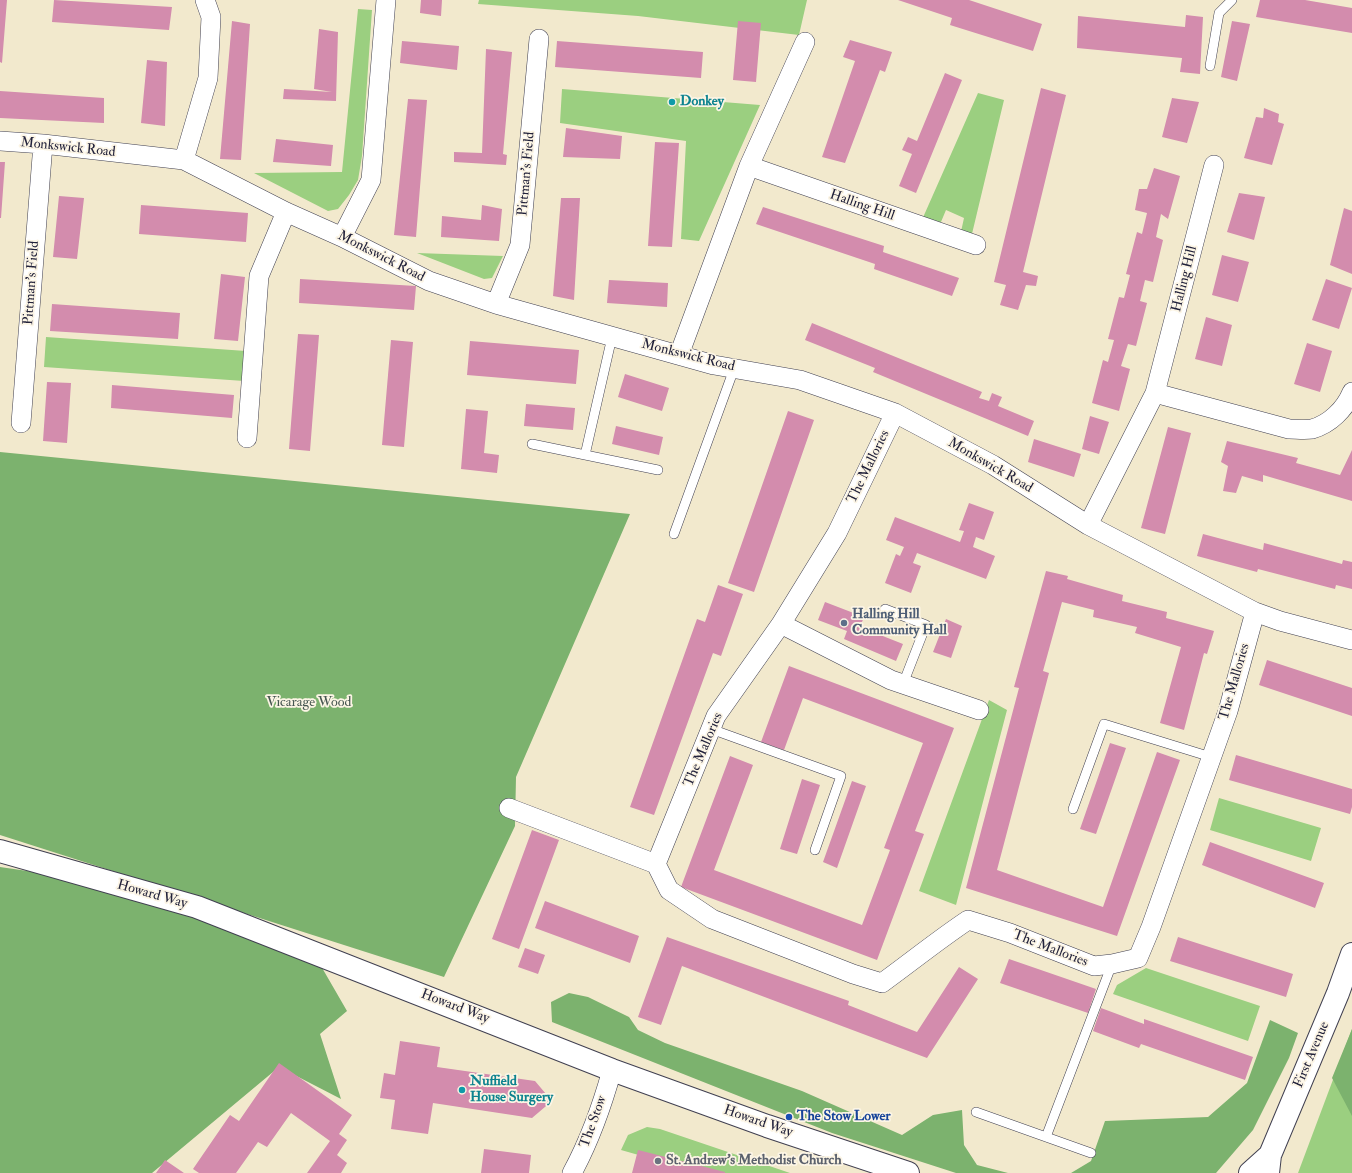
<!DOCTYPE html>
<style>
body{margin:0}
canvas{display:block;background:#f2e9cd}
</style>
<canvas width="1352" height="1173"></canvas>
<script>
const ctx = document.querySelector('canvas').getContext('2d');
ctx.lineJoin = 'round';
function fillPath(path, color) {
  ctx.fillStyle = color;
  ctx.fill(path, 'evenodd');
}
function strokePath(path, color, width, dash) {
  ctx.strokeStyle = color;
  ctx.lineWidth = width;
  ctx.lineCap = dash ? 'butt' : 'round';
  ctx.setLineDash(dash || []);
  ctx.stroke(path);
}
function label(font, color, halo, rows, align = 'center') {
  ctx.font = font + ' "IM FELL Double Pica",serif';
  ctx.lineWidth = 3.5;
  ctx.setLineDash([]);
  ctx.textBaseline = 'middle';
  ctx.strokeStyle = halo;
  ctx.fillStyle = color;
  for (const [text, x, y, turn = 0] of rows) {
    ctx.save();
    ctx.translate(x, y);
    ctx.rotate((+turn || 0) * Math.PI / 180);
    ctx.textAlign = isNaN(turn) ? turn : align;
    if (halo) ctx.strokeText(text, 0, 0);
    ctx.fillText(text, 0, 0);
    ctx.restore();
  }
}
fillPath(new Path2D(`
 M 479,0 L 807,0 L 799,35 L 638,16 L 478,4 Z
 M 358,9 L 372,10 L 362,156 L 358,180 L 349,195 L 338,209 L 328,211 L 254,173 L 342,172 Z
 M 562,89 L 760,105 L 699,241 L 681,239 L 686,141 L 560,123 Z
 M 978,93 L 1004,100 L 971,238 L 960,236 L 964,218 L 946,210 L 938,229 L 921,222 Z
 M 417,253 L 503,256 L 492,278 L 484,279 Z
 M 46,337 L 246,351 L 244,381 L 44,367 Z
 M 989,700 L 1007,710 L 956,905 L 919,891 Z
 M 1219,798 L 1321,828 L 1311,861 L 1210,830 Z
 M 1146,968 L 1260,1006 L 1248,1041 L 1113,994 L 1117,985 Z
 M 1352,1029 L 1352,1173 L 1298,1173 Z
 M 647,1127 L 660,1129 L 790,1173 L 702,1173 L 621,1150 L 628,1135 Z`), '#9bcf80');
fillPath(new Path2D(`
 M 0,452 L 630,514 L 516,777 L 515,826 L 444,977 L 0,835 Z
 M 0,867 L 48,874 L 209,921 L 321,966 L 347,1011 L 320,1034 L 341,1099 L 279,1067 L 152,1173 L 0,1173 Z
 M 569,993 L 588,997 L 629,1017 L 638,1030 L 665,1043 L 802,1091 L 902,1135 L 933,1115 L 962,1110 L 964,1145 L 977,1165 L 1008,1173 L 956,1173 L 832,1133 L 552,1022 L 551,1002 Z
 M 1270,1020 L 1298,1033 L 1289,1058 L 1253,1130 L 1216,1173 L 1071,1173 L 1091,1161 L 1105,1121 L 1208,1117 L 1247,1083 Z
 M 1352,1029 L 1352,1116 L 1332,1078 Z`), '#7cb26e');
fillPath(new Path2D(`
 M 0,0 L 7,0 L 2,63 L 0,62 Z
 M 54,0 L 172,7 L 169,30 L 52,22 Z
 M 421,0 L 442,0 L 441,16 L 420,13 Z
 M 898,0 L 969,0 L 1042,24 L 1033,51 L 950,25 L 952,18 Z
 M 1260,0 L 1305,0 L 1352,8 L 1352,33 L 1256,17 Z
 M 1186,15 L 1203,17 L 1200,74 L 1180,72 L 1182,58 L 1077,48 L 1078,16 L 1185,27 Z
 M 232,21 L 250,24 L 241,160 L 220,159 Z
 M 738,21 L 761,23 L 756,82 L 733,80 Z
 M 1232,21 L 1250,24 L 1237,81 L 1221,77 Z
 M 319,29 L 338,32 L 336,101 L 283,99 L 284,89 L 332,92 L 314,89 Z
 M 850,40 L 892,52 L 885,72 L 880,70 L 845,163 L 822,157 L 855,61 L 843,57 Z
 M 402,41 L 459,46 L 457,70 L 400,63 Z
 M 557,41 L 703,52 L 701,78 L 555,67 Z
 M 486,49 L 512,52 L 503,154 L 507,155 L 506,165 L 454,162 L 454,152 L 482,153 Z
 M 147,60 L 167,62 L 165,126 L 141,123 Z
 M 945,73 L 962,80 L 916,193 L 899,186 L 912,154 L 902,150 L 908,137 L 917,141 Z
 M 1041,88 L 1066,95 L 1023,272 L 1038,276 L 1036,286 L 1026,285 L 1018,310 L 1000,305 L 1006,285 L 994,282 Z
 M 0,91 L 104,98 L 104,123 L 0,118 Z
 M 1172,98 L 1199,102 L 1187,143 L 1162,137 Z
 M 408,99 L 427,100 L 416,237 L 394,235 Z
 M 1264,108 L 1279,114 L 1278,122 L 1284,124 L 1272,165 L 1244,158 L 1256,117 L 1263,118 Z
 M 566,128 L 622,136 L 620,159 L 563,157 Z
 M 276,139 L 333,145 L 331,166 L 273,162 Z
 M 655,142 L 679,143 L 672,247 L 648,246 Z
 M 0,162 L 5,162 L 1,218 L 0,218 Z
 M 1154,168 L 1180,176 L 1168,219 L 1161,214 L 1156,237 L 1163,240 L 1153,282 L 1145,280 L 1140,301 L 1147,303 L 1136,346 L 1128,344 L 1121,366 L 1130,369 L 1119,411 L 1092,403 L 1103,360 L 1108,362 L 1114,340 L 1108,339 L 1119,297 L 1124,298 L 1130,275 L 1126,274 L 1137,232 L 1142,234 L 1147,213 L 1135,210 L 1139,189 L 1147,189 Z
 M 1239,193 L 1265,197 L 1254,240 L 1227,232 Z
 M 59,196 L 84,198 L 77,259 L 53,257 Z
 M 561,198 L 580,198 L 574,300 L 553,296 Z
 M 141,205 L 248,213 L 246,242 L 139,234 Z
 M 482,205 L 502,209 L 499,241 L 441,237 L 442,216 L 481,220 Z
 M 763,207 L 884,246 L 883,252 L 959,278 L 952,296 L 874,269 L 875,264 L 756,224 Z
 M 1344,208 L 1352,211 L 1352,274 L 1330,265 Z
 M 1222,255 L 1249,262 L 1238,302 L 1212,295 Z
 M 221,274 L 245,277 L 238,341 L 214,339 Z
 M 300,279 L 416,286 L 414,310 L 299,303 Z
 M 1326,279 L 1352,288 L 1339,329 L 1312,320 Z
 M 609,280 L 668,283 L 667,307 L 607,303 Z
 M 52,304 L 180,313 L 178,339 L 50,331 Z
 M 1206,317 L 1232,325 L 1222,366 L 1195,359 Z
 M 812,323 L 982,392 L 979,398 L 989,401 L 992,393 L 1002,397 L 998,406 L 1034,421 L 1028,436 L 873,372 L 875,368 L 805,340 Z
 M 298,334 L 319,335 L 310,451 L 289,449 Z
 M 391,340 L 413,342 L 404,447 L 382,445 Z
 M 470,341 L 579,350 L 576,384 L 467,375 Z
 M 1307,343 L 1332,351 L 1320,392 L 1294,384 Z
 M 625,374 L 669,388 L 662,411 L 618,397 Z
 M 47,382 L 71,383 L 67,443 L 43,441 Z
 M 112,385 L 234,395 L 232,418 L 111,408 Z
 M 526,404 L 575,408 L 573,430 L 524,426 Z
 M 466,409 L 488,411 L 484,453 L 499,455 L 497,473 L 461,469 Z
 M 788,411 L 814,420 L 754,592 L 728,583 Z
 M 1090,416 L 1109,422 L 1099,454 L 1082,449 Z
 M 616,426 L 663,437 L 659,455 L 612,444 Z
 M 1168,427 L 1191,433 L 1165,534 L 1141,528 Z
 M 1034,439 L 1081,454 L 1074,477 L 1028,462 Z
 M 1227,441 L 1298,458 L 1296,463 L 1340,475 L 1352,450 L 1352,501 L 1263,475 L 1263,482 L 1242,476 L 1236,493 L 1223,491 L 1228,466 L 1221,462 Z
 M 969,503 L 994,512 L 984,540 L 976,537 L 973,547 L 995,556 L 986,579 L 917,553 L 913,563 L 921,566 L 911,593 L 885,583 L 896,554 L 900,556 L 904,547 L 886,540 L 895,517 L 960,542 L 964,531 L 959,530 Z
 M 1203,534 L 1263,550 L 1264,543 L 1342,564 L 1343,560 L 1352,562 L 1352,589 L 1336,585 L 1335,589 L 1258,569 L 1257,572 L 1197,556 Z
 M 1046,571 L 1068,576 L 1067,579 L 1123,595 L 1122,601 L 1167,612 L 1166,618 L 1214,631 L 1207,654 L 1204,653 L 1184,730 L 1160,723 L 1181,647 L 1135,633 L 1137,627 L 1093,617 L 1094,610 L 1062,602 L 1043,671 L 1049,673 L 997,870 L 1103,907 L 1157,752 L 1180,760 L 1117,936 L 966,888 L 1019,688 L 1014,687 Z
 M 718,585 L 743,594 L 721,656 L 713,653 L 654,815 L 630,807 L 697,619 L 705,622 Z
 M 825,602 L 864,617 L 860,627 L 903,644 L 896,661 L 844,639 L 847,631 L 818,620 Z
 M 946,619 L 962,626 L 951,658 L 933,652 Z
 M 1267,660 L 1352,688 L 1352,716 L 1259,685 Z
 M 789,666 L 954,728 L 915,831 L 924,834 L 877,960 L 681,887 L 730,756 L 753,765 L 714,870 L 862,925 L 890,850 L 884,848 L 923,743 L 803,698 L 784,750 L 761,742 Z
 M 1110,743 L 1126,748 L 1096,834 L 1080,829 Z
 M 1236,755 L 1352,789 L 1352,807 L 1350,814 L 1229,780 Z
 M 802,779 L 820,785 L 797,854 L 780,849 Z
 M 852,781 L 866,786 L 837,868 L 823,862 Z
 M 532,830 L 559,840 L 519,949 L 492,939 Z
 M 1210,842 L 1324,883 L 1315,908 L 1202,865 Z
 M 545,901 L 639,936 L 630,963 L 535,928 Z
 M 667,937 L 849,1001 L 848,1005 L 917,1032 L 959,967 L 978,979 L 927,1058 L 682,966 L 661,1025 L 638,1017 Z
 M 1178,937 L 1293,974 L 1286,997 L 1170,961 Z
 M 525,948 L 545,955 L 538,974 L 518,967 Z
 M 1009,959 L 1096,989 L 1088,1013 L 1000,983 Z
 M 1101,1008 L 1144,1024 L 1144,1019 L 1253,1057 L 1245,1080 L 1141,1044 L 1139,1048 L 1093,1031 Z
 M 400,1041 L 440,1047 L 437,1067 L 535,1081 L 552,1101 L 532,1118 L 433,1103 L 428,1134 L 391,1129 L 395,1100 L 380,1098 L 384,1073 L 395,1075 Z
 M 279,1063 L 352,1115 L 339,1134 L 347,1140 L 337,1155 L 347,1163 L 341,1173 L 307,1173 L 330,1141 L 291,1113 L 267,1147 L 258,1142 L 236,1173 L 199,1173 L 193,1169 L 230,1115 L 239,1121 Z
 M 484,1149 L 531,1155 L 529,1173 L 481,1173 Z
 M 638,1150 L 725,1172 L 725,1173 L 632,1173 Z
 M 165,1160 L 184,1173 L 156,1173 Z`), '#d38cad');
const lane = new Path2D(`
 M 1210,66 L 1219,13 L 1232,0
 M 532,444 L 658,470
 M 585,455 L 612,337
 M 674,534 L 734,369
 M 885,609 L 926,625 L 903,684
 M 711,729 L 841,776 L 815,850
 M 1073,809 L 1104,724 L 1211,757
 M 976,1112 L 1091,1153
 M 1046,1137 L 1112,964`);
const street = new Path2D(`
 M 0,141 L 43,144 L 184,160 L 286,212 L 342,237 L 429,281 L 496,304 L 714,365 L 800,380 L 895,413 L 993,465 L 1088,525 L 1255,612 L 1280,621 L 1352,640
 M 184,160 L 208,78 L 211,17 L 205,0
 M 749,166 L 976,245
 M 342,237 L 371,180 L 386,0
 M 496,304 L 520,245 L 539,39
 M 679,355 L 749,166 L 805,42
 M 1155,393 L 1289,429 C 1296,429 1305,430 1312,429 C 1330,424 1345,409 1352,392
 M 895,413 L 837,533 L 781,624 L 716,716 L 656,864 L 669,890 L 712,919 L 853,974 L 882,983 C 911,962 938,940 968,920 L 1010,933 L 1094,966 L 1112,964 L 1138,958 L 1151,927 L 1228,711 L 1255,612
 M 21,423 L 43,144
 M 247,438 L 259,276 L 286,212
 M 1088,525 L 1155,393 L 1214,165
 M 781,624 L 891,680 L 979,710
 M 509,808 L 656,864
 M 572,1173 C 590,1140 602,1106 612,1070`);
const secondary = new Path2D(`
 M 0,851 L 197,907 L 612,1070 L 767,1126 L 908,1173
 M 1250,1173 L 1270,1155
 M 1268,1173 L 1270,1155 L 1338,993 L 1352,954`);
strokePath(lane, '#414051', 10);
strokePath(street, '#414051', 20);
strokePath(secondary, '#414051', 24);
strokePath(lane, '#fff', 9);
strokePath(street, '#fff', 19);
strokePath(secondary, '#fff', 22);
for (const [x, y, r, color] of [
 [672,102,4,"#0f9aa8"],
 [844,623,4,"#5c6f8a"],
 [462,1090,4,"#0f9aa8"],
 [789,1117,4,"#1a4fb4"],
 [658,1161,4,"#6b7280"]
]) {
  const dot = new Path2D();
  dot.arc(x, y, r, 0, 2 * Math.PI);
  ctx.fillStyle = color;
  ctx.fill(dot);
  strokePath(dot, '#fcf5e5', 1.5);
}
label('bold 14px', '#0d838f', '#fcf5e5', [
 ["Donkey",680,102],
 ["Nuffield",470,1082],
 ["House Surgery",470,1098]
], 'left');
label('14px', '#22223b', '#fcf5e5', [
 ["Monkswick Road",68,148,6],
 ["Pittman's Field",527,174,-85],
 ["Halling Hill",862,206,19],
 ["Monkswick Road",381,257,27],
 ["Halling Hill",1185,279,-76],
 ["Pittman's Field",32,283,-86],
 ["Monkswick Road",688,356,14],
 ["Monkswick Road",990,466,30],
 ["The Mallories",869,467,-64],
 ["The Mallories",1235,682,-74],
 ["The Mallories",704,750,-67],
 ["Howard Way",152,895,16],
 ["The Mallories",1050,949,21],
 ["Howard Way",455,1007,21],
 ["First Avenue",1312,1055,-67],
 ["The Stow",594,1122,-70],
 ["Howard Way",758,1122,19]
]);
label('bold 14px', '#4e5e75', '#fcf5e5', [
 ["Halling Hill",852,615],
 ["Community Hall",852,631]
], 'left');
label('14px', '#465650', '#fcf5e5', [
 ["Vicarage Wood",309,703]
]);
label('bold 14px', '#164399', '#fcf5e5', [
 ["The Stow Lower",797,1117]
], 'left');
label('bold 14px', '#5b616d', '#fcf5e5', [
 ["St. Andrew's Methodist Church",666,1161]
], 'left');
</script>
